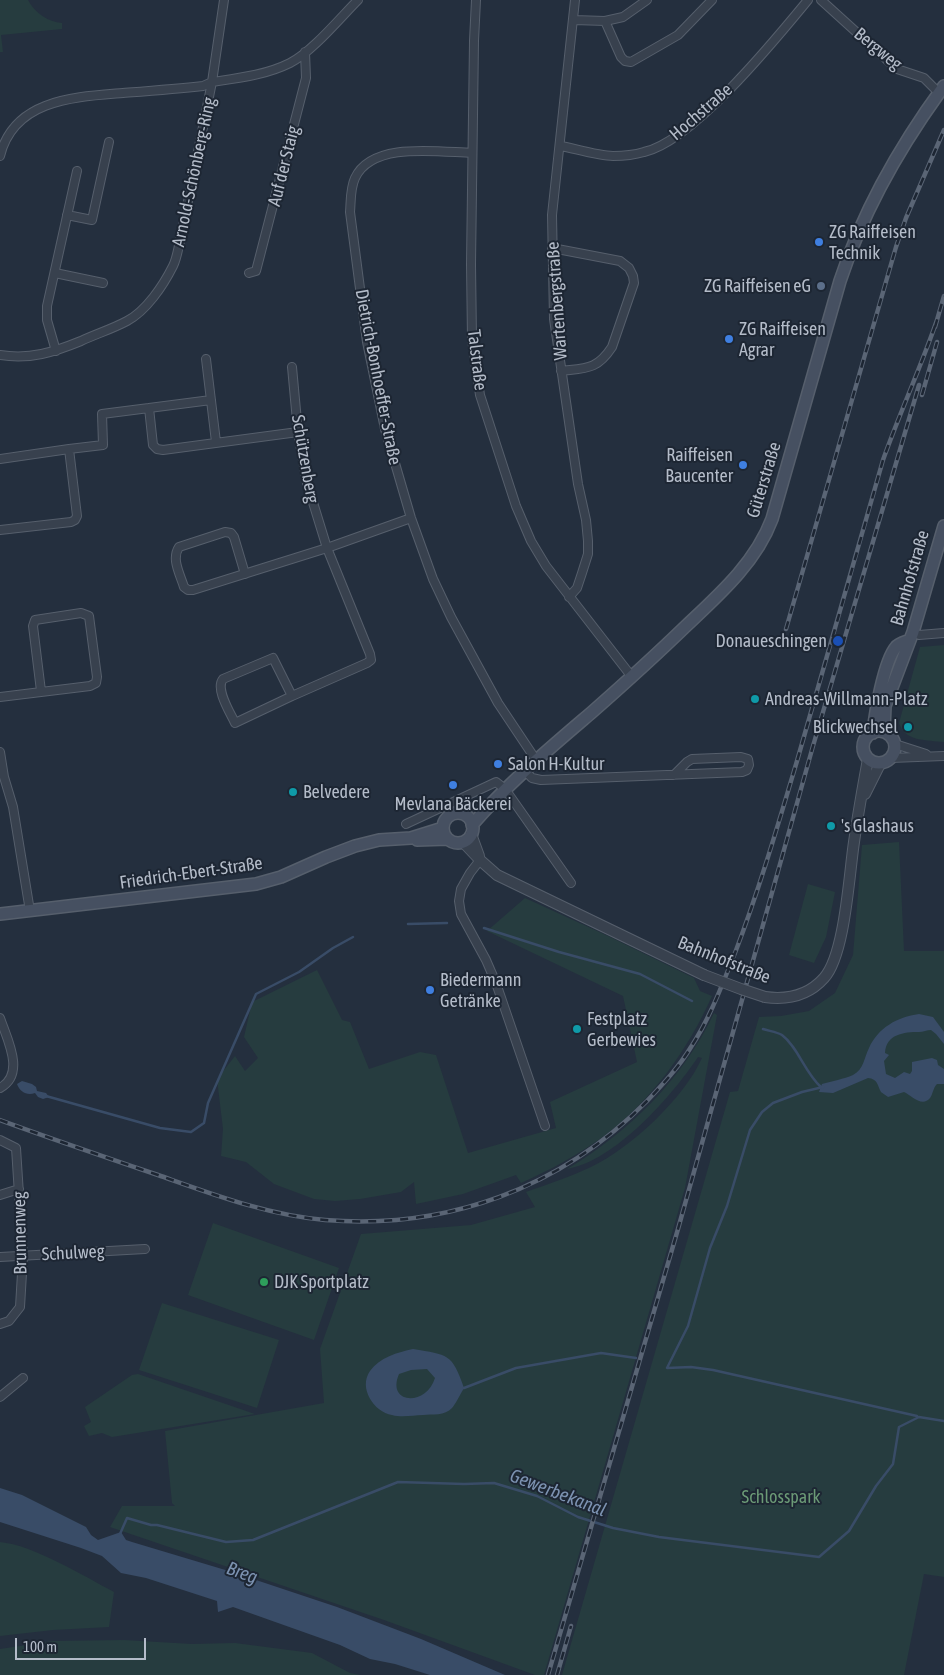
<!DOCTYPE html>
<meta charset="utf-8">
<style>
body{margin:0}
#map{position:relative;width:944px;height:1675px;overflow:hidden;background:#242f3e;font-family:"Asap Condensed",sans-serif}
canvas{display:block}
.scale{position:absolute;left:15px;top:1638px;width:131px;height:22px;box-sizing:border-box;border:2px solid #b4bcc9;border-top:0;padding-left:6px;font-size:15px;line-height:18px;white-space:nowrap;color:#b4bcc9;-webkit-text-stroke:4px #1d2633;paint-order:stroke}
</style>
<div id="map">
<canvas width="944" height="1675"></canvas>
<div class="scale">100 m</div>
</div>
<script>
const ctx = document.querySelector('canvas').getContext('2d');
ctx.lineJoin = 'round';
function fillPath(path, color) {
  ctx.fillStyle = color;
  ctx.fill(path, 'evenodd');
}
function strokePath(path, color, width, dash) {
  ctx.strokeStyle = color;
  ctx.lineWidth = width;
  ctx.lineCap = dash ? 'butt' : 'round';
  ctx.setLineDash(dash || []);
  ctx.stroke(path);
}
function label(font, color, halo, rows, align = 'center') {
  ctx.font = font + ' "Asap Condensed",sans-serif';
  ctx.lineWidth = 4;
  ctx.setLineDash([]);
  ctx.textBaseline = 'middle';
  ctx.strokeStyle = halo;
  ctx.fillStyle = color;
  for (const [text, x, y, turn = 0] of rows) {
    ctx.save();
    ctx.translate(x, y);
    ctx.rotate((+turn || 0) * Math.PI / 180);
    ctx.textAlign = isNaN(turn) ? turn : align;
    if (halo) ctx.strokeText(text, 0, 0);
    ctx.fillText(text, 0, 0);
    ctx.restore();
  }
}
fillPath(new Path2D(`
 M 0,0 L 28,0 C 35,13 48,22 62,23 L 62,29 L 1,35 L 3,52 L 0,52 Z
 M 944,645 L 944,742 C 927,740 905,742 899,723 L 920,647 Z
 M 899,842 L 904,951 L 944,951 L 944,1577 L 924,1574 L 904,1675 L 562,1675 L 730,1092 L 738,1091 L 759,1017 L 781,1016 L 809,1011 L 835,993 L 853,955 L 862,845 Z
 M 808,884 L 835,892 L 826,937 L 814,963 L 789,955 Z
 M 525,898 L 608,936 L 694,978 L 700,991 L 712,996 C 688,1050 651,1101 604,1136 C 578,1155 550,1170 521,1183 L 516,1175 L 463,1194 L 416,1204 L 414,1182 L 401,1192 L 360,1199 L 335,1201 L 314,1199 L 274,1184 L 246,1162 L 221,1156 L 223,1129 L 217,1079 L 235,1056 L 245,1071 L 258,1058 L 244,1037 L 252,1002 L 317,970 L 342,1020 L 350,1022 L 369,1069 L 420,1052 L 436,1055 L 468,1153 L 556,1128 L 550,1102 L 637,1062 L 623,996 L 487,931 Z
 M 714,1013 L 717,1015 L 685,1188 L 544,1675 L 535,1675 L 384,1620 L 110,1527 L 122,1506 L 175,1506 L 172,1503 L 165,1431 L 324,1403 L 320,1349 L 361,1234 L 471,1225 L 535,1207 L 526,1192 C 548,1184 570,1177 591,1167 C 631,1148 684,1098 702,1058 L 698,1057 C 672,1096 615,1161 567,1169 C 629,1132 683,1079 714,1013 Z
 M 213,1223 L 339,1268 L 314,1340 L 188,1295 Z
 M 162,1303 L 279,1340 L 257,1408 L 139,1370 Z
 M 138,1374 L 255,1414 L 112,1437 L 102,1433 L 89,1436 L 84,1426 L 91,1422 L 85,1407 L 132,1375 Z
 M 0,1542 C 33,1545 84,1576 114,1592 L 109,1627 L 53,1630 L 0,1636 Z
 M 124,1640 L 192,1644 L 235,1643 L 312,1653 L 350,1673 L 360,1675 L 0,1675 L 0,1649 L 53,1641 Z`), '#263c3f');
fillPath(new Path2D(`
 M 919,1014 L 933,1017 L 944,1032 L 944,1044 L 936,1034 L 931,1030 C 927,1030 923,1032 919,1032 C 904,1032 886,1034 885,1053 L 889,1055 L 884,1061 L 886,1074 L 895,1078 L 904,1072 L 910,1074 L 912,1071 L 912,1062 L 932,1058 L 937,1060 L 938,1065 L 944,1069 L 944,1084 L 937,1084 C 933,1088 933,1094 930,1098 C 922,1108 911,1095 904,1092 L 888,1097 C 887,1096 882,1093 881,1092 C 877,1085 878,1079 868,1078 L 833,1093 L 819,1092 L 822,1084 C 832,1081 844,1079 853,1075 C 864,1069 864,1058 869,1048 C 878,1028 897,1017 919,1014 Z
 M 22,1081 L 32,1084 L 36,1087 L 37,1091 L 46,1093 L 49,1097 L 43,1099 L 38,1097 L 35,1093 C 27,1096 20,1092 17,1084 Z
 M 413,1349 C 448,1355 452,1353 464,1388 C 461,1393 455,1405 452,1408 C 445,1416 432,1414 423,1415 C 413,1415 403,1418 392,1415 C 374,1412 358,1388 370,1371 C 379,1358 398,1352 413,1349 ZM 427,1369 L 435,1378 C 426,1407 386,1404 399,1374 L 411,1370 Z
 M 0,1488 L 22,1495 L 86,1527 L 91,1535 L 98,1540 L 121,1532 L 126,1540 L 132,1542 L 232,1572 L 337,1607 L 421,1639 L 505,1675 L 430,1675 L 395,1664 L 370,1659 L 340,1645 L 233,1607 L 218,1612 L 217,1601 L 146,1578 L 121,1573 L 102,1556 L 81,1548 L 0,1522 Z`), '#394c67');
strokePath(new Path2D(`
 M 408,924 L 447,923
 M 484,928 L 559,952 L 640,974 L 692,1001
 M 763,1029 C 769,1031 777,1032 782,1035 C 798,1047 805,1073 821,1087
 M 823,1087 L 802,1092 L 773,1103 L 762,1112 L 750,1130 L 727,1206 L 710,1248 L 688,1326 L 667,1368 L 691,1367 L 713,1370 L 917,1416
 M 46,1096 L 160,1128 L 191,1132 L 204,1123 L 208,1103 L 256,994 L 299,972 L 333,948 L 353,937
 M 464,1388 L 516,1368 L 601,1353 L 636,1358
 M 120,1534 L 127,1518 L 151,1525 L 157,1525 L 226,1542 L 253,1540 L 398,1482 L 464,1484 L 494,1483 L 537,1496 L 578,1517 L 613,1528 L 659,1537 L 819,1557 L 849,1531 L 876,1486 L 893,1464 L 899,1427 L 919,1417 L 944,1421`), '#394c67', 2.5);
const minor = new Path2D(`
 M 224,0 L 212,82 C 239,78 266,75 290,63 C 312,52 340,18 358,0
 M 476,0 L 474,41 L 471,264 L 472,339 L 480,395 L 516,506 L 531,541 L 546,566 L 632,677
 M 821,0 L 897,69 L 924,78 L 939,93
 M 574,20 L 605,21 L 623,17 L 647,0
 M 605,21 L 621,57 L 625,61 L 631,62 L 678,35 L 712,0
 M 561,146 C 576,149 599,156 613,156 C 623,156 634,155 644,152 C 693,141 775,40 808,0
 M 472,153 C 439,152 372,141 355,178 C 350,189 351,201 350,212 L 367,342 L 385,429 L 411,518 L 433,579 L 451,617 L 498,703 L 536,760
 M 0,156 C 14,99 75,97 123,93 C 149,91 176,89 203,86 L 212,82 L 180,241 C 178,249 177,258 173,266 C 163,286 146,311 127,321 C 112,329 96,334 81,341 C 54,352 30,360 0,355
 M 67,215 L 92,220 L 109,142
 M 552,248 L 620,261 L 629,268 L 633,276 L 634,283 L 612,347 C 597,370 586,368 561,371
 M 55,273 L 103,283
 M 249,273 L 256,271 L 306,78 L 305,52
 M 56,351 L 47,320 L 47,306 L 77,171
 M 206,359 L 216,442
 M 292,367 L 298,432 L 307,483 L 327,548 L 411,518
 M 149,408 L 211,400
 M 69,449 L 103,445 L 102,414 L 149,408 L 153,445 L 157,449 L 163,450 L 298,432
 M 0,459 L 69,449 L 77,516 L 75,520 L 71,522 L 0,530
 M 245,574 L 234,537 L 231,533 L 225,532 L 179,547 C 171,559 180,574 184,587 L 188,590 L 193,590 L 327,548 L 370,654 L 371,660 L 367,663 L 292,696 L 235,723 C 230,712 215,689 223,679 L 273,658 L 292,696
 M 569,597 L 577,588 L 582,573 L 588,554 L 588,541 L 586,520 L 578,484 L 554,319 L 552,215 L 575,0
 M 913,632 L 919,635 L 944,633
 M 0,697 L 90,686 L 96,683 L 97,677 L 89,616 L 81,613 L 35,620 L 33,626 L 41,691
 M 895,744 L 926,754
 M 0,752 L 4,777 L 13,807 L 30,911
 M 891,758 L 944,756
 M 525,771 L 532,778 L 541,780 L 742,772 L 747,770 L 749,765 L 748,759 L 741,757 L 692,759 L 687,762 L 674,775
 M 406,824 L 496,782 L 505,789 L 571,883
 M 480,860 L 470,873 L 461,889 L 459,901 L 461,914 L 486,960 L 496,983 L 545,1126
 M 0,1018 C 7,1039 26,1074 0,1088
 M 0,1140 L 16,1148 L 23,1256 L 20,1307 L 9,1321 L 0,1324
 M 0,1195 L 19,1189
 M 0,1257 L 145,1249
 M 0,1397 L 23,1378`);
const tertiary = new Path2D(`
 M 865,794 L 880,764
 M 471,834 L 479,856
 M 463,842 L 480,860 L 497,875 L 704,975
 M 765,997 C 787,1000 808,996 824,978 C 845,955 849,875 854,842 C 858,814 863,786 868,759`);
const secondary = new Path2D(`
 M863 747a16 16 0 1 1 32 0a16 16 0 1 1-32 0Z
 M 884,732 L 885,706 L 913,632 L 944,526
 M 873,733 C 875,714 884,661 896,647 C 899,643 905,642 910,640
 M443 828a15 15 0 1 1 30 0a15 15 0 1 1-30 0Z
 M 472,825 C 508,783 550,748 591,713 C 624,684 656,655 687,625 C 720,594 756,562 772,519 L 840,281 C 863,211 900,146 944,86
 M 417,840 L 448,839
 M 0,914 L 256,884 L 281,877 L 326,857 L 355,846 L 379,840 L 411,838 L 443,828`);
strokePath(minor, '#565f6c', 10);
strokePath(tertiary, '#565f6c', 12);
strokePath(secondary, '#565f6c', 14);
strokePath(minor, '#38414e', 8);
strokePath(tertiary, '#38414e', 10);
strokePath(secondary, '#465061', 11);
const rail = new Path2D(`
 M 935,327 L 944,296
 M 922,395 L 937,342
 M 786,629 L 896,247 L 906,218 L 944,130
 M 0,1120 C 52,1139 105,1157 158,1175 C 212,1194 267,1215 325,1220 C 447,1230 561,1188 647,1101 C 663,1084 679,1067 691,1047 C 710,1018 722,985 735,953 C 759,890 778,825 797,761 C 826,660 855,560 883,460 C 900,412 921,367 937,320
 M 548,1675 L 678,1229 L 813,746 L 919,385
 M 557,1675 L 571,1626`);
strokePath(rail, '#5a6575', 4.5);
strokePath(rail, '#1d2633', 2.5, [8]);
const tertiaryBridge = new Path2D(`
 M 704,975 L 741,989 L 765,997`);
strokePath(tertiaryBridge, '#565f6c', 12, []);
strokePath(tertiaryBridge, '#38414e', 10);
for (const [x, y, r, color] of [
 [819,242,5,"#3f7fe0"],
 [821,286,5,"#5c6f8a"],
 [729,339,5,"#3f7fe0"],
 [743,465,5,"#3f7fe0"],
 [838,641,6,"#1a4fb4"],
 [755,699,5,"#0f9aa8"],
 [908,727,5,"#0f9aa8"],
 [498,764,5,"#3f7fe0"],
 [453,785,5,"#3f7fe0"],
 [293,792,5,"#0f9aa8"],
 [831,826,5,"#0f9aa8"],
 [430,990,5,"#3f7fe0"],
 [577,1029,5,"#0f9aa8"],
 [264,1282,5,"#2e9e5b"]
]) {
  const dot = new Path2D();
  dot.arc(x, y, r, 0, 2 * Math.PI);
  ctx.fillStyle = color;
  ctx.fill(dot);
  strokePath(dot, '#1d2633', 2);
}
label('18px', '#b4bcc9', '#1d2633', [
 ["Bergweg",878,49,39],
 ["Hochstraße",701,112,-41],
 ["Auf der Staig",284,166,-76],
 ["Arnold-Schönberg-Ring",194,172,-78],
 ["Wartenbergstraße",557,301,-94],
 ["Talstraße",477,360,83],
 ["Dietrich-Bonhoeffer-Straße",378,377,79],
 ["Schützenberg",305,459,80],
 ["Güterstraße",764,480,-73],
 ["Bahnhofstraße",910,578,-74],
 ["Friedrich-Ebert-Straße",191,873,-8],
 ["Bahnhofstraße",724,960,22],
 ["Brunnenweg",20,1233,-91],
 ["Schulweg",73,1253,-3]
]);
label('18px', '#b4bcc9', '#1d2633', [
 ["ZG Raiffeisen",829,232],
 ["Technik",829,253],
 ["ZG Raiffeisen eG",811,286,"right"],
 ["ZG Raiffeisen",739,329],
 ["Agrar",739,350],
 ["Raiffeisen",733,455,"right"],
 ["Baucenter",733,476,"right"],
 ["Donaueschingen",827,641,"right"],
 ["Andreas-Willmann-Platz",765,699],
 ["Blickwechsel",898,727,"right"],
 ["Salon H-Kultur",508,764],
 ["Belvedere",303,792],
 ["Mevlana Bäckerei",453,804,"center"],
 ["'s Glashaus",841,826],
 ["Biedermann",440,980],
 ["Getränke",440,1001],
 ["Festplatz",587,1019],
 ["Gerbewies",587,1040],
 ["DJK Sportplatz",274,1282]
], 'left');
label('18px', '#6b9a76', '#1d2633', [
 ["Schlosspark",781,1497]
]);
label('italic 19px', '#7c92b1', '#1d2633', [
 ["Gewerbekanal",558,1493,21],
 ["Breg",242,1573,20]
]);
</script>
